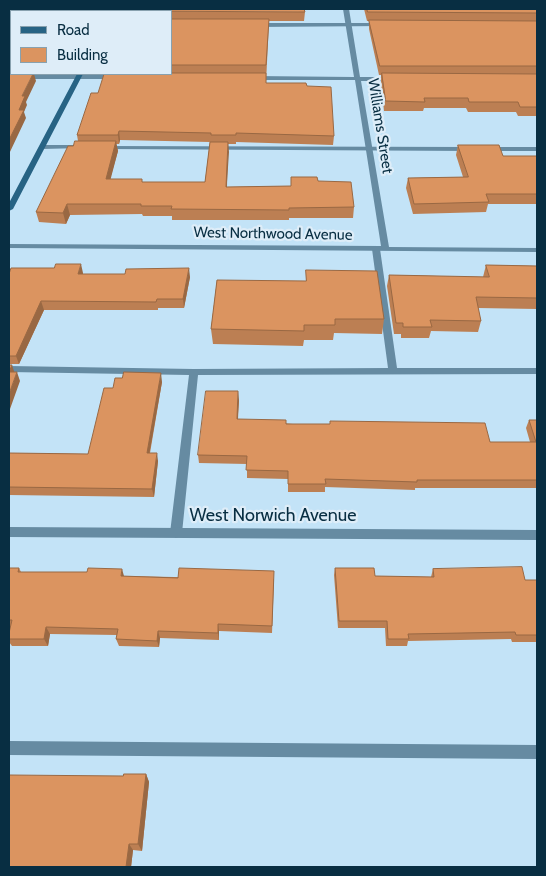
<!DOCTYPE html>
<style>
body{margin:0}
#map{position:relative;width:546px;height:876px;overflow:hidden;background:#c3e3f7;font-family:Cabin,sans-serif}
canvas{display:block}
.frame{position:absolute;inset:0;border:10px solid #082e42;pointer-events:none}
.legend{position:absolute;left:10px;top:10px;width:162px;height:65px;box-sizing:border-box;background:#deedf8;border:1px solid #88a1af;margin:0;padding:6px 9px;list-style:none;font-size:15px;color:#082e42}
.legend li{display:flex;align-items:center;gap:10px;height:25px}
.legend b{width:25px;border:1px solid #88a1af}
</style>
<div id="map">
<canvas width="546" height="876"></canvas>
<div class="frame"></div>
<ul class="legend">
<li><b style="height:6px;background:#276384"></b>Road</li>
<li><b style="height:14px;background:#db9460"></b>Building</li>
</ul>
</div>
<script>
const ctx = document.querySelector('canvas').getContext('2d');
ctx.lineJoin = 'round';
function fillPath(path, color) {
  ctx.fillStyle = color;
  ctx.fill(path, 'evenodd');
}
function strokePath(path, color, width, dash) {
  ctx.strokeStyle = color;
  ctx.lineWidth = width;
  ctx.lineCap = dash ? 'butt' : 'round';
  ctx.setLineDash(dash || []);
  ctx.stroke(path);
}
function label(font, color, halo, rows, align = 'center') {
  ctx.font = font + ' Cabin,sans-serif';
  ctx.lineWidth = 4.5;
  ctx.setLineDash([]);
  ctx.textBaseline = 'middle';
  ctx.strokeStyle = halo;
  ctx.fillStyle = color;
  for (const [text, x, y, turn = 0] of rows) {
    ctx.save();
    ctx.translate(x, y);
    ctx.rotate((+turn || 0) * Math.PI / 180);
    ctx.textAlign = isNaN(turn) ? turn : align;
    if (halo) ctx.strokeText(text, 0, 0);
    ctx.fillText(text, 0, 0);
    ctx.restore();
  }
}
fillPath(new Path2D(`
 M 383,23 L 386,25 L 385,26 L 255,27 L 252,25 L 255,23 Z
 M 81,145 L 83,146 L 83,148 L 42,149 L 39,147 L 42,145 Z
 M 103,146 L 471,147 L 474,149 L 471,151 L 105,149 L 103,148 Z
 M 537,147 L 537,151 L 488,151 L 485,149 L 488,147 Z
 M 373,247 L 376,247 L 380,249 L 397,368 L 537,368 L 537,374 L 198,375 L 182,533 L 180,536 L 176,538 L 172,536 L 170,533 L 189,375 L 9,372 L 9,366 L 194,369 L 388,368 L 372,249 Z
 M 9,741 L 537,745 L 537,759 L 9,755 Z`), '#668ba2');
fillPath(new Path2D(`
 M 343,9 L 349,9 L 360,77 L 394,77 L 397,79 L 394,81 L 361,81 L 389,247 L 537,248 L 537,252 L 9,248 L 9,244 L 381,246 L 355,80 L 253,80 L 250,78 L 253,76 L 354,77 Z
 M 9,75 L 116,75 L 119,77 L 116,79 L 9,79 Z
 M 9,527 L 537,530 L 537,540 L 9,537 Z`), '#668ba2');
fillPath(new Path2D(`
 M 112,9 L 118,9 L 116,11 L 112,11 Z
 M 77,74 L 83,74 L 13,209 L 9,211 L 9,203 Z`), '#276384');
fillPath(new Path2D(`
 M 9,9 L 80,9 L 78,11 L 11,11 L 11,64 L 9,64 Z
 M 364,9 L 537,9 L 537,116 L 518,116 L 516,112 L 468,112 L 466,108 L 424,108 L 423,111 L 384,111 L 381,82 L 381,75 L 379,75 L 369,29 L 369,21 L 367,21 Z
 M 171,11 L 305,12 L 304,21 L 269,21 L 266,83 L 307,86 L 334,136 L 333,145 L 236,142 L 236,144 L 228,144 L 227,187 L 291,186 L 318,181 L 354,207 L 353,218 L 289,218 L 289,220 L 172,220 L 172,216 L 143,216 L 142,214 L 70,215 L 66,224 L 39,222 L 36,212 L 78,141 L 77,135 L 98,93 L 171,74 ZM 120,140 L 210,142 L 205,182 L 143,182 L 110,179 L 118,151 L 116,144 L 119,144 Z
 M 458,145 L 503,156 L 537,156 L 537,204 L 488,204 L 486,212 L 413,214 L 406,188 L 408,178 L 463,177 L 456,155 Z
 M 486,265 L 537,266 L 537,309 L 478,308 L 481,321 L 478,332 L 431,331 L 429,338 L 401,338 L 401,334 L 394,334 L 387,286 L 389,275 L 483,277 Z
 M 83,273 L 83,274 L 190,277 L 184,308 L 158,308 L 158,310 L 44,310 L 19,364 L 9,364 L 9,274 Z
 M 217,280 L 384,319 L 382,334 L 334,333 L 333,340 L 304,340 L 303,346 L 213,344 L 211,329 Z
 M 162,382 L 150,453 L 158,461 L 154,497 L 9,495 L 9,453 L 88,454 L 113,388 Z
 M 239,400 L 238,419 L 490,442 L 530,442 L 526,428 L 529,420 L 537,420 L 537,488 L 415,488 L 415,490 L 325,487 L 325,492 L 288,492 L 288,479 L 247,478 L 247,464 L 199,463 L 198,455 Z
 M 9,568 L 19,568 L 21,572 L 124,576 L 274,579 L 272,633 L 219,631 L 219,640 L 160,638 L 159,647 L 119,646 L 116,639 L 117,635 L 50,634 L 48,646 L 12,646 L 9,642 L 9,633 L 10,628 L 9,628 Z
 M 335,568 L 375,576 L 431,577 L 433,569 L 525,580 L 537,580 L 537,642 L 512,642 L 511,639 L 408,641 L 407,646 L 386,646 L 385,628 L 338,628 L 334,575 Z
 M 146,774 L 149,782 L 142,851 L 133,850 L 131,867 L 9,867 L 123,776 Z`), '#bc7f53');
fillPath(new Path2D(`
 M 73,9 L 80,9 L 78,11 L 71,11 Z
 M 33,74 L 34,74 L 36,81 L 26,102 L 27,105 L 24,112 L 26,118 L 9,154 L 9,140 L 22,96 Z
 M 119,131 L 120,140 L 119,144 L 118,135 Z
 M 116,141 L 118,151 L 108,189 L 106,179 Z
 M 228,142 L 229,152 L 226,197 L 226,187 Z
 M 67,204 L 70,215 L 66,224 L 63,213 Z
 M 81,264 L 83,273 L 80,282 L 78,274 Z
 M 189,268 L 190,277 L 184,308 L 183,299 Z
 M 41,301 L 44,310 L 19,364 L 16,356 Z
 M 12,365 L 15,374 L 9,372 Z
 M 17,372 L 20,381 L 10,409 L 9,407 L 9,394 Z
 M 161,373 L 162,382 L 148,461 L 147,453 Z
 M 238,391 L 239,400 L 237,428 L 237,419 Z
 M 157,453 L 158,461 L 154,497 L 152,489 Z
 M 122,569 L 124,576 L 121,576 Z
 M 218,624 L 219,631 L 219,640 L 218,633 Z
 M 46,627 L 50,634 L 48,646 L 44,639 Z
 M 158,631 L 160,638 L 159,647 L 157,641 Z
 M 146,774 L 149,782 L 142,851 L 138,844 Z
 M 129,844 L 133,850 L 131,867 L 126,867 Z`), '#996843');
const building = new Path2D(`
 M 9,9 L 73,9 L 71,11 L 11,11 L 11,56 L 9,56 Z
 M 134,9 L 304,9 L 305,12 L 133,11 Z
 M 367,9 L 537,9 L 537,13 L 368,12 Z
 M 171,19 L 269,19 L 266,65 L 171,65 Z
 M 369,20 L 537,21 L 537,66 L 380,66 Z
 M 9,72 L 11,72 L 11,74 L 33,74 L 22,96 L 25,96 L 19,110 L 24,110 L 9,140 Z
 M 171,73 L 266,73 L 266,83 L 306,83 L 307,86 L 331,87 L 334,136 L 236,133 L 236,135 L 211,135 L 211,133 L 119,131 L 118,135 L 77,135 L 91,93 L 98,93 L 104,74 L 171,74 Z
 M 382,73 L 537,74 L 537,107 L 520,107 L 518,102 L 469,102 L 468,98 L 424,98 L 425,102 L 386,101 Z
 M 75,141 L 116,141 L 106,179 L 142,179 L 142,182 L 205,182 L 210,142 L 228,142 L 226,187 L 291,186 L 291,177 L 317,177 L 318,181 L 351,182 L 354,207 L 289,208 L 289,210 L 171,209 L 172,206 L 141,206 L 141,204 L 67,204 L 63,213 L 36,212 L 68,146 L 73,146 Z
 M 458,145 L 499,145 L 503,156 L 537,156 L 537,194 L 486,194 L 489,202 L 414,204 L 408,178 L 468,177 Z
 M 56,264 L 81,264 L 78,274 L 125,274 L 126,269 L 189,268 L 183,299 L 157,299 L 156,302 L 41,301 L 16,356 L 9,356 L 9,274 L 11,268 L 54,268 Z
 M 486,265 L 537,266 L 537,298 L 476,297 L 481,321 L 430,320 L 432,327 L 403,327 L 403,323 L 396,323 L 389,275 L 489,277 Z
 M 306,270 L 377,271 L 384,319 L 335,319 L 335,325 L 304,325 L 304,331 L 211,329 L 217,280 L 306,281 Z
 M 9,365 L 12,365 L 9,372 L 17,372 L 9,394 Z
 M 124,372 L 161,373 L 147,453 L 157,453 L 152,489 L 9,487 L 9,453 L 88,454 L 104,388 L 113,388 L 115,378 L 122,378 Z
 M 206,391 L 238,391 L 237,419 L 286,420 L 286,424 L 330,424 L 330,421 L 485,423 L 490,442 L 536,442 L 529,420 L 537,420 L 537,480 L 417,480 L 417,482 L 325,479 L 326,484 L 288,484 L 288,471 L 246,470 L 247,456 L 198,455 Z
 M 522,567 L 525,580 L 537,580 L 537,635 L 516,635 L 515,632 L 408,634 L 409,639 L 388,639 L 387,621 L 339,621 L 335,568 L 374,568 L 375,576 L 434,577 L 433,569 Z
 M 9,568 L 19,568 L 18,572 L 87,572 L 88,568 L 122,569 L 121,576 L 178,578 L 179,568 L 274,571 L 272,626 L 218,624 L 218,633 L 158,631 L 157,641 L 116,639 L 118,629 L 46,627 L 44,639 L 9,639 L 9,633 L 12,620 L 9,620 Z
 M 124,774 L 146,774 L 138,844 L 129,844 L 126,867 L 9,867 L 9,775 L 123,776 Z`);
fillPath(building, '#db9460');
strokePath(building, '#996843', 1);
label('15px', '#082e42', '#deedf8', [
 ["Williams Street",380,126,81],
 ["West Northwood Avenue",273,234,1]
]);
label('18px', '#082e42', '#deedf8', [
 ["West Norwich Avenue",273,516]
]);
</script>
